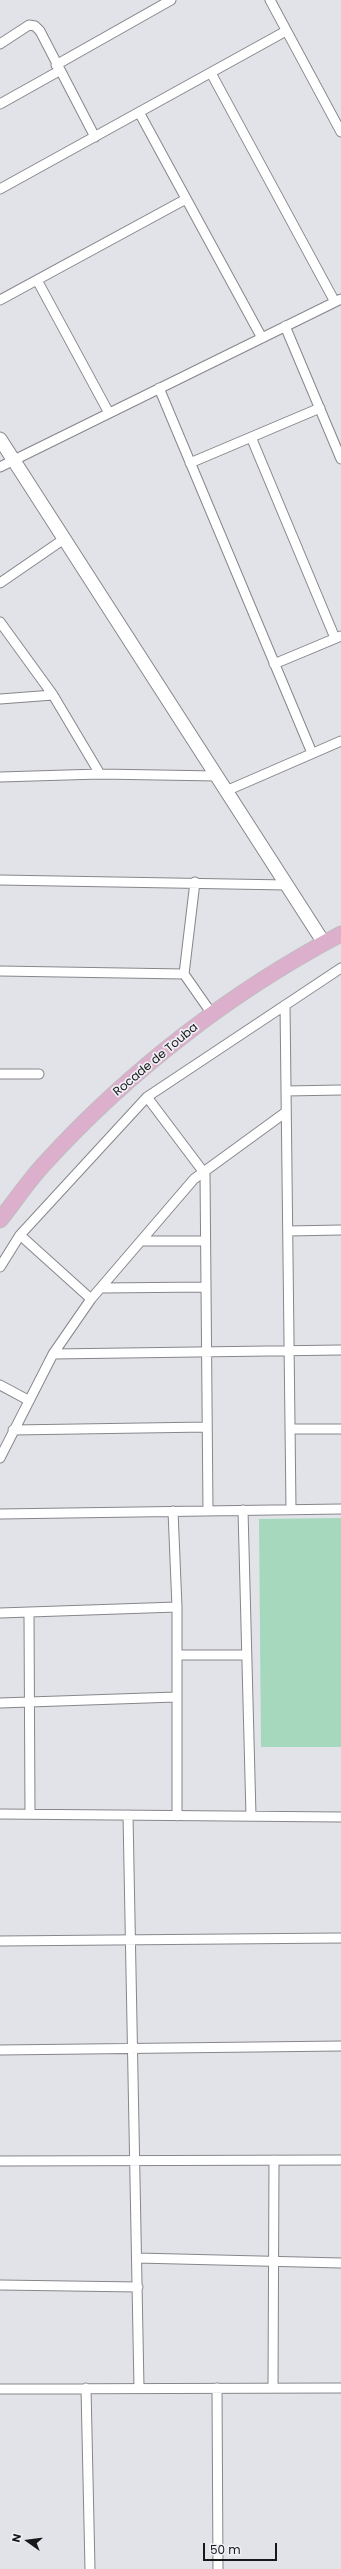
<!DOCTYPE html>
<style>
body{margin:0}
#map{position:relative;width:341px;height:2569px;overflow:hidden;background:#e2e3e8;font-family:Poppins,sans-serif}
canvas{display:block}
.north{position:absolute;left:8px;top:2521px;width:40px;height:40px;-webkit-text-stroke:3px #eff0f5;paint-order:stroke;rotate:284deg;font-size:11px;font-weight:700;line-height:16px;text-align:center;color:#18181a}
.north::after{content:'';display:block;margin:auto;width:14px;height:18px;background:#18181a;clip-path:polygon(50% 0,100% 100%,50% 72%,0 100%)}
.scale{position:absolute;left:203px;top:2543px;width:74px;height:18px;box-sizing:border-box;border:2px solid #18181a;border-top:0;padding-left:5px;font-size:12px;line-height:14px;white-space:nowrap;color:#18181a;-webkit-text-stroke:3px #eff0f5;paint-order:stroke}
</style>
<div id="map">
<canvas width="341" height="2569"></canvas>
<div class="north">N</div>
<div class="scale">50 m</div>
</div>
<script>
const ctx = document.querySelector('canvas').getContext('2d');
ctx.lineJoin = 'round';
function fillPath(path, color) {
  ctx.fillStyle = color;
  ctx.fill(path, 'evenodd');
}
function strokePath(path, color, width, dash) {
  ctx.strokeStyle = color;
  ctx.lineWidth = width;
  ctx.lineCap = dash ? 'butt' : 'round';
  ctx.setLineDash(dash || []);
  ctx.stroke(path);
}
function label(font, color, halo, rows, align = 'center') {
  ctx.font = font + ' Poppins,sans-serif';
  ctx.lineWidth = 3.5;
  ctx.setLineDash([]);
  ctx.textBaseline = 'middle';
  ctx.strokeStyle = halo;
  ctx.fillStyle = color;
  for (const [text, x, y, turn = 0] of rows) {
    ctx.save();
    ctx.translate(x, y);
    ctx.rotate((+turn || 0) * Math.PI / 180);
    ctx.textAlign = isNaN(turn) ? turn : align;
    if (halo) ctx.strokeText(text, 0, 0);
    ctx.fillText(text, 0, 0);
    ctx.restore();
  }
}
fillPath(new Path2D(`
 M 341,1518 L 341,1747 L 261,1747 L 259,1519 Z`), '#a5d8bd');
const street = new Path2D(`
 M 270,0 L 341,132
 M 0,44 L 29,25 L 35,26 L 40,31 L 95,137
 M 56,65 L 171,0
 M 211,73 L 335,302
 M 0,104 L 59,71
 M 140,114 L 262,338
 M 0,189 L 286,31
 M 37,280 L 109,413
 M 0,300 L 186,199
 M 285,326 L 341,459
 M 159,388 L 312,753
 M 251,437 L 335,638
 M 190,463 L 320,408
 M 0,467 L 341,299
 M 0,583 L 64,539
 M 0,622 L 53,695 L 100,774
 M 274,664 L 341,636
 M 0,699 L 53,695
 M 0,777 L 100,774 L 217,776
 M 226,791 L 341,741
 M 0,880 L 287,885
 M 195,882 L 184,974 L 212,1014
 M 0,971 L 184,974
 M 285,1005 L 291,1509
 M 0,1074 L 39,1074
 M 286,1091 L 341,1090
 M 147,1097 L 205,1174 L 208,1511
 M 288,1231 L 341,1230
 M 20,1235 L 91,1299
 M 142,1241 L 205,1241
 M 0,1267 L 20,1235 L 147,1097 L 341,968
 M 102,1288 L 206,1287
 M 53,1354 L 341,1350
 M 0,1385 L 28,1400
 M 290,1429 L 341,1429
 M 13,1430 L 207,1427
 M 0,1458 L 53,1354 L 91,1299 L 194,1179 L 286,1112
 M 243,1510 L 251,1816
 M 173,1511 L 177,1607 L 177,1816
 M 0,1514 L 341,1509
 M 0,1613 L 177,1607
 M 29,1614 L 30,1814
 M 177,1655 L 246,1655
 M 0,1703 L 176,1697
 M 0,1814 L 341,1817
 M 128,1815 L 139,2388
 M 0,1941 L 341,1938
 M 0,2050 L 341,2046
 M 0,2161 L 341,2160
 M 137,2258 L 341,2263
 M 0,2285 L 138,2287
 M 86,2388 L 90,2569
 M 217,2388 L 218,2569
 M 273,2388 L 274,2160
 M 0,2389 L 341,2388`);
const secondary = new Path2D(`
 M 0,439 L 324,943`);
const primary = new Path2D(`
 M 0,1220 C 15,1201 29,1180 45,1163 C 129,1071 231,992 341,934`);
strokePath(street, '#85878b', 11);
strokePath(secondary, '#85878b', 15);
strokePath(primary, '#bebebf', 17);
strokePath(street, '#fff', 9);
strokePath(secondary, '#fff', 13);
strokePath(primary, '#dcafcc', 15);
label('12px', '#18181a', '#eff0f5', [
 ["Rocade de Touba",156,1060,-40]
]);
</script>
